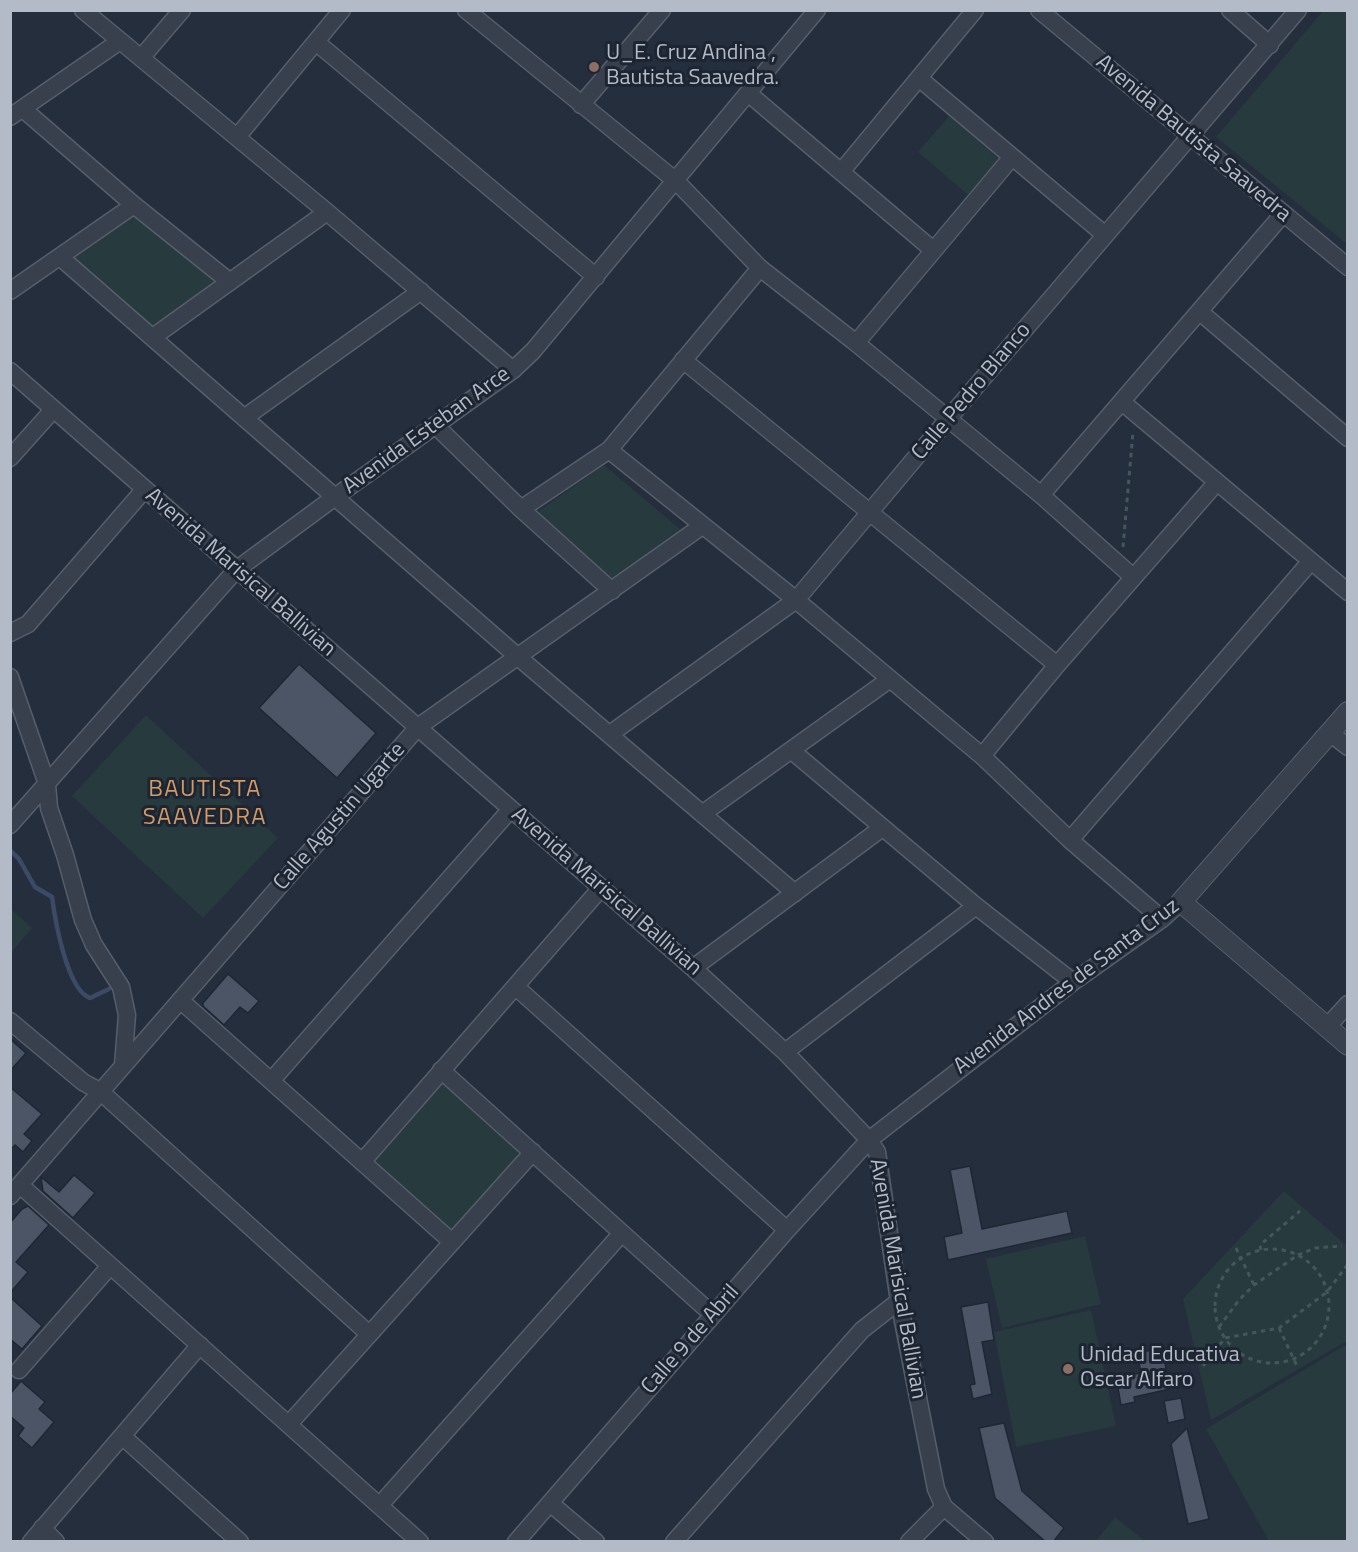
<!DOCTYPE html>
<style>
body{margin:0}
#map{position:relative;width:1358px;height:1552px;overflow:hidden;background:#252e3d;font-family:"Titillium Web",sans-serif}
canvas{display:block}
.frame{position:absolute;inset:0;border:12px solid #b4bbc8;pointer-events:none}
</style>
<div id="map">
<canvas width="1358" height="1552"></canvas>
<div class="frame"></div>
</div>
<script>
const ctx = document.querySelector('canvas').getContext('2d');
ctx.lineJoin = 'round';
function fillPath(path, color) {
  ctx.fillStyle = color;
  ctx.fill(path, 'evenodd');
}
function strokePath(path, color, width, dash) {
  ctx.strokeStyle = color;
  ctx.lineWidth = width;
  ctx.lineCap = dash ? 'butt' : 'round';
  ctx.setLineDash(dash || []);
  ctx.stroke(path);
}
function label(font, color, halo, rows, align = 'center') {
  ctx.font = font + ' "Titillium Web",sans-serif';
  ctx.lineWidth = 6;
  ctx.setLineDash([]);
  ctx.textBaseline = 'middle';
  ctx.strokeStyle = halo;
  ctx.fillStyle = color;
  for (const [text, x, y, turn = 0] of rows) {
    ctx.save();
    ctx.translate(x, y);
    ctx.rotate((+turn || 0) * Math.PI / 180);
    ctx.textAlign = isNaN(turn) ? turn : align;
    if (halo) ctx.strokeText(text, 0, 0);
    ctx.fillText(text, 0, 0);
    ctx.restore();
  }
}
fillPath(new Path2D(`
 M 1323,11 L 1347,11 L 1347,244 L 1216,137 Z
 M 949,116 L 999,159 L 968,195 L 918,152 Z
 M 134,215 L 212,277 L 214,282 L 212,287 L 158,325 L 153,327 L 74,259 L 73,256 Z
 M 604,465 L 680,529 L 610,581 L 536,513 Z
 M 146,715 L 278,838 L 203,918 L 72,796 Z
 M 11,909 L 32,928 L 11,953 Z
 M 439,1083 L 445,1083 L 519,1148 L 517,1159 L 451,1231 L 375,1166 L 374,1158 Z
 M 1284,1191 L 1347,1246 L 1347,1341 L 1211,1420 L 1183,1299 Z
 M 1085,1236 L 1101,1304 L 1002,1328 L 986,1259 Z
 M 1091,1310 L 1116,1426 L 1016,1447 L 994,1332 Z
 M 1345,1345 L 1348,1350 L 1347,1541 L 1269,1541 L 1206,1429 Z
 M 1115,1517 L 1145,1541 L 1096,1541 Z`), '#273a3e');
strokePath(new Path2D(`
 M 10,850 L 19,859 L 35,887 L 52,897 C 55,920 67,990 90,998 L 109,989`), '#3b4b65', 4.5);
const building = new Path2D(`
 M 299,664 L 376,733 L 337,778 L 259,708 Z
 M 228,974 L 259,1001 L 248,1013 L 240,1007 L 224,1025 L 203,1006 L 203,1003 Z
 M 10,1039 L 26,1053 L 10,1071 Z
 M 10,1087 L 42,1114 L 24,1134 L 32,1141 L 23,1152 L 15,1145 L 10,1150 Z
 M 970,1166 L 982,1229 L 1067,1211 L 1072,1233 L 948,1260 L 944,1237 L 962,1233 L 950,1170 Z
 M 74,1175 L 95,1193 L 73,1218 L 43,1191 L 41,1177 L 59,1192 Z
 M 28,1206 L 49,1225 L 16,1262 L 28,1272 L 10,1293 L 10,1223 L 22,1209 Z
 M 10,1297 L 42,1326 L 22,1349 L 10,1339 Z
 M 988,1302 L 994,1340 L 982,1342 L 992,1394 L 973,1399 L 970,1385 L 975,1384 L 961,1307 Z
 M 1162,1348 L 1170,1389 L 1134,1397 L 1135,1402 L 1121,1405 L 1116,1377 L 1141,1373 L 1137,1353 Z
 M 21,1381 L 45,1402 L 39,1409 L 54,1422 L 32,1448 L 18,1436 L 24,1428 L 10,1416 L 10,1394 Z
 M 1181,1398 L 1185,1419 L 1168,1423 L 1164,1401 Z
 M 1004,1423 L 1022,1491 L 1064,1528 L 1053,1542 L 1046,1542 L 995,1498 L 979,1428 Z
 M 1187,1428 L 1209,1519 L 1188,1524 L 1171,1444 Z`);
fillPath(building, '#4b5566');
strokePath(building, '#1f2734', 1.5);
const minor = new Path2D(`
 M 83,10 L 327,212 L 513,370
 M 466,10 L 676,181 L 760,268 L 856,343 L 1041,495 L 1133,577
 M 1039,10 L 1348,267
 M 1230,10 L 1270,45
 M 316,42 L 596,277
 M 141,58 L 182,10
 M 920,79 L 1105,235
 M 748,93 L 933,250
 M 581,105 L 662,10
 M 23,109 L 134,205 L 230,282
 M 10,117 L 120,41
 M 237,137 L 342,10
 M 841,172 L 975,10
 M 60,257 L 517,656 L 795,893
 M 10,291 L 134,205
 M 1200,312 L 1348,438
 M 153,337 L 327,212
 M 856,343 L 1012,157
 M 683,360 L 1057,665
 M 10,371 L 693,968 L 785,1052 L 869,1140 L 877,1152 L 899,1301 L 936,1489 L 944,1507 L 985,1542
 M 1122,402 L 1348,592
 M 244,418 L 421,291
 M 435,425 L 521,509 L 612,591
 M 609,450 L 796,600 L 982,756 L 1070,840 L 1162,919
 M 10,458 L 53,410
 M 1041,495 L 1283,214
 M 521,509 L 609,450 L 760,268
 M 10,633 L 28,624 L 144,490
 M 10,677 L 47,784 L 49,808 L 65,855 L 83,920 L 94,945 L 121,987 L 127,1015 L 123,1065
 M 1330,733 L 1348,747
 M 610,734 L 796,600 L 948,419 L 1298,10
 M 792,751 L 976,906 L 1073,982
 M 982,756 L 1057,665 L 1217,482
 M 702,814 L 890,679
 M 10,825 L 236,570 L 335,497 L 513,370 L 533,351 L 817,10
 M 1070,840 L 1311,561
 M 693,968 L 882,828
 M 516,987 L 787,1230
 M 180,1000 L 452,1242
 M 10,1021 L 83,1082 L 101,1092 L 369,1334
 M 1327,1027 L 1348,1004
 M 785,1052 L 976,906
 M 441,1070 L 713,1315
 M 271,1081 L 511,809
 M 362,1162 L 601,888
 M 20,1185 L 420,1542
 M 10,1196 L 418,727 L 702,526
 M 19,1370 L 110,1266
 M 289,1424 L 533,1152
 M 122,1436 L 240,1542
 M 550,1503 L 596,1542
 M 380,1505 L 622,1233
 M 42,1528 L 56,1542
 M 31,1542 L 200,1345
 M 516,1542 L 787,1230 L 869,1140 L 1073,982 L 1162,919 L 1181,902
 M 674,1542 L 862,1330 L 899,1301
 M 909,1542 L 944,1507`);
const tertiary = new Path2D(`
 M 1348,712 L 1181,902 L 1348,1045`);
strokePath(minor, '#565e6b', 19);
strokePath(tertiary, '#565e6b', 22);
strokePath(new Path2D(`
 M 1123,547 L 1133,432
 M 1236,1248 L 1254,1285
 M1215 1306a57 57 0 1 1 114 0a57 57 0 1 1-114 0Z
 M 1261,1250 L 1260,1245 L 1300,1211
 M 1219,1327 L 1239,1300 L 1254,1285 L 1298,1255 L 1315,1248 L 1342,1246
 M 1279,1328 L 1297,1366
 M 1203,1366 L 1225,1338 L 1279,1328 L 1327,1292 L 1348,1264`), '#45575b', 3, [4.5, 4.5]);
strokePath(minor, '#38404d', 16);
strokePath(tertiary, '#38404d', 20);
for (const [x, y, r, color] of [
 [594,67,6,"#8d6e63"],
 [1068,1369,6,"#8d6e63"]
]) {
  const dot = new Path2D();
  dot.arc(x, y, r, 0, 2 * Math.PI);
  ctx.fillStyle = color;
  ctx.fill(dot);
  strokePath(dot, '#1d2532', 2);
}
label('22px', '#b4bbc8', '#1d2532', [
 ["U_E. Cruz Andina ,",606,54],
 ["Bautista Saavedra.",606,79],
 ["Unidad Educativa",1080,1356],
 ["Oscar Alfaro",1080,1381]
], 'left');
label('22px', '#b4bbc8', '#1d2532', [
 ["Avenida Bautista Saavedra",1193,139,40],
 ["Calle Pedro Blanco",972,392,-50],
 ["Avenida Esteban Arce",427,431,-36],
 ["Avenida Marisical Ballivian",240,573,41],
 ["Calle Agustin Ugarte",340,817,-49],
 ["Avenida Marisical Ballivian",606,892,41],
 ["Avenida Andres de Santa Cruz",1067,987,-37],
 ["Avenida Marisical Ballivian",897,1279,80],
 ["Calle 9 de Abril",691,1340,-49]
]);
ctx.letterSpacing = '1.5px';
label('24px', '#d19a66', '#1d2532', [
 ["BAUTISTA",205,790],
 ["SAAVEDRA",205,818]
]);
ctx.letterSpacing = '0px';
</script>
